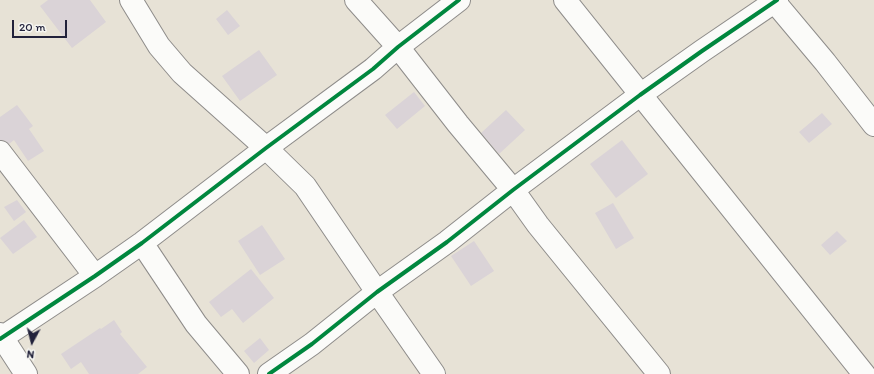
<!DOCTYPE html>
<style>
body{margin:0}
#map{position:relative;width:874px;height:374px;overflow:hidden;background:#e7e2d6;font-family:Itim,sans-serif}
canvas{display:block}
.north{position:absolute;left:12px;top:322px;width:40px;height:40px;-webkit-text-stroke:3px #f6f6f2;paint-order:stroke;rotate:187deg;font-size:11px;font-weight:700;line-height:16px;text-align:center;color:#22223b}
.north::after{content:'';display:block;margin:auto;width:14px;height:18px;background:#22223b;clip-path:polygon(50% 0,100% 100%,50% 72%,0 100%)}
.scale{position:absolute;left:12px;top:20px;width:55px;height:18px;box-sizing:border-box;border:2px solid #22223b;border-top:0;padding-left:5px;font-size:12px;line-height:14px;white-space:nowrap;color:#22223b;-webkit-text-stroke:3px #f6f6f2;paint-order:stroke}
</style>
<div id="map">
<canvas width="874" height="374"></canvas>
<div class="north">N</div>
<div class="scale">20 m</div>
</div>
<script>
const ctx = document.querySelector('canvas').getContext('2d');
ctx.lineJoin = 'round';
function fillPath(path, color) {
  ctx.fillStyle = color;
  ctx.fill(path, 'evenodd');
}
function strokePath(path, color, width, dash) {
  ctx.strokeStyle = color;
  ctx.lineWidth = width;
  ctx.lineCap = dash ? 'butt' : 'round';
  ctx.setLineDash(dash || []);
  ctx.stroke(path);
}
fillPath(new Path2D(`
 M 48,0 L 90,0 L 106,22 L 72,48 L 40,6 Z
 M 227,10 L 240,26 L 228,35 L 216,19 Z
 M 259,50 L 277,75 L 240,101 L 222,76 Z
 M 414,92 L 425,106 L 397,129 L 385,115 Z
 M 17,105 L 33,126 L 29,129 L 44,151 L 28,161 L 14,140 L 9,144 L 5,141 L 0,140 L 0,117 Z
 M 506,110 L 525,130 L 499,154 L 481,133 Z
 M 822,113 L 832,124 L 809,143 L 799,132 Z
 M 622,140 L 648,174 L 616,198 L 590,164 Z
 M 17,200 L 26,212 L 14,221 L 4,207 Z
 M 613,203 L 634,238 L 616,249 L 595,213 Z
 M 24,220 L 37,237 L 13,254 L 0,238 Z
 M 262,225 L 285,259 L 260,275 L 238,241 Z
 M 837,231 L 847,241 L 830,255 L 821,245 Z
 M 474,241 L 494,271 L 471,286 L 451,256 Z
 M 251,269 L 274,298 L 243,323 L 232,309 L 221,317 L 209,302 Z
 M 114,320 L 122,332 L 120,334 L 147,367 L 138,374 L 89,374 L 81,362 L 71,369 L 61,354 L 100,328 L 101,329 Z
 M 260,338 L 269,350 L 254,363 L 244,351 Z`), '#dad3d7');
const minor = new Path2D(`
 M 131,0 L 159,46 L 182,73 L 266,148 L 305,186 L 377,292 L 434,374
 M 356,0 L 398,47 L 458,124 L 513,190 L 538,225 L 659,374
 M 565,0 L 864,374
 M 773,0 L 825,62 L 874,125
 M 0,152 L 95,276
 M 142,243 L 196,324 L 238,374
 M 0,334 L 26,374
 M 0,339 L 95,276 L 142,243 L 266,148 L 373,69 L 398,47 L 459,0
 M 269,374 L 312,344 L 377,292 L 447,242 L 513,190 L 640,95 L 702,51 L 777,0`);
strokePath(minor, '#8e8c8a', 24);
strokePath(minor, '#fbfbf9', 22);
strokePath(new Path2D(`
 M 0,339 L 95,276 L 142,243 L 266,148 L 373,69 L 398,47 L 459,0
 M 269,374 L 312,344 L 377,292 L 447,242 L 513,190 L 640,95 L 702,51 L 777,0`), '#00873e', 4);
</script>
